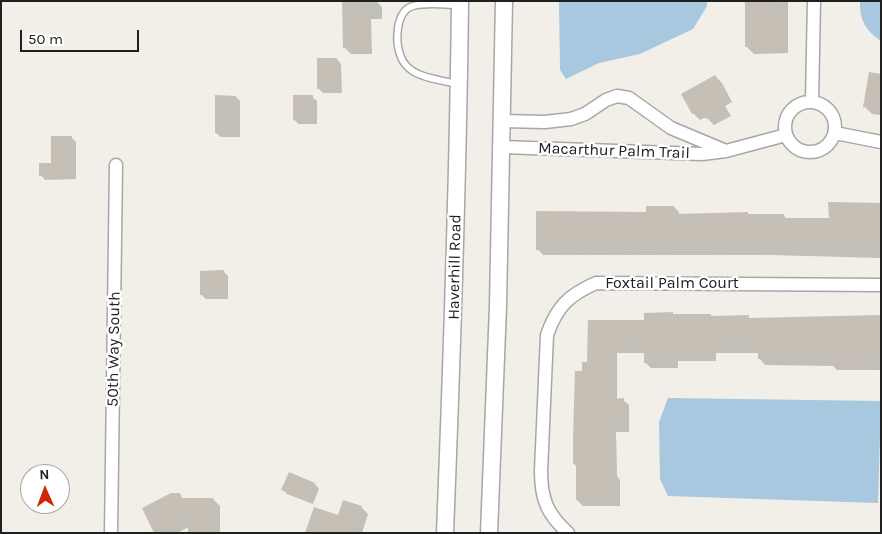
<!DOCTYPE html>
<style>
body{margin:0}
#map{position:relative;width:882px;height:534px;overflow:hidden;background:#f1efe7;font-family:Karla,sans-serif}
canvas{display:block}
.frame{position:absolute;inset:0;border:2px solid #202020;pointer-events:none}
.north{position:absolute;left:20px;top:464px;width:50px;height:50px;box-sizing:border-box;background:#fff;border:1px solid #a6a6a6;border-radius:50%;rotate:358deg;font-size:14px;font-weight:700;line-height:20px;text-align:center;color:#202020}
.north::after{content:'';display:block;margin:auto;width:18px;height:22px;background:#d02700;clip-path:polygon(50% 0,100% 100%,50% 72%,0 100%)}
.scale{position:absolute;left:20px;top:30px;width:119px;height:22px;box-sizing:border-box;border:2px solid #202020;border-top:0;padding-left:6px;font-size:15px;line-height:18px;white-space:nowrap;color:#202020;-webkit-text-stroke:4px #fff;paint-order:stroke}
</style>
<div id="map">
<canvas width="882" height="534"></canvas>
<div class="frame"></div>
<div class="north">N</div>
<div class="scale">50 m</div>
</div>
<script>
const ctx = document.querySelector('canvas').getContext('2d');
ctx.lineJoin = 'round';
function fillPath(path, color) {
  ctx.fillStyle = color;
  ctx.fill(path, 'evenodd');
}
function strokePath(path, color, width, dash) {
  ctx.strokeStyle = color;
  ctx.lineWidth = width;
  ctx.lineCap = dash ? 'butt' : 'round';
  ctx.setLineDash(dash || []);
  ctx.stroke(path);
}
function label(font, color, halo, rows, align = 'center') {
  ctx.font = font + ' Karla,sans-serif';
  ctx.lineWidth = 5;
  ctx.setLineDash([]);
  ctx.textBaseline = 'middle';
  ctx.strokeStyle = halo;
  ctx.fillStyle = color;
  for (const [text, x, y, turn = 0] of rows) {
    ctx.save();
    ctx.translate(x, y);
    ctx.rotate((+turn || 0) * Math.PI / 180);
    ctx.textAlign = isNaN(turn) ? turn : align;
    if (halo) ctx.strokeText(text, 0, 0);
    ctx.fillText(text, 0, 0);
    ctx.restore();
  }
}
fillPath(new Path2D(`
 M 559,1 L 707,1 L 707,6 L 693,29 L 640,54 L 599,63 L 566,79 L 560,70 Z
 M 860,1 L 881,1 L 881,41 C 866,31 859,20 860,1 Z
 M 668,398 L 881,401 L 878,503 L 668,496 L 660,479 L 659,422 Z`), '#a7c8de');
fillPath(new Path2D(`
 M 343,1 L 376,1 L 382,7 L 382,19 L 371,19 L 372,54 L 351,54 L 344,47 Z
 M 746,1 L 788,1 L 788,53 L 754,54 L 747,47 Z
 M 337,59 L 341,64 L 342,93 L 323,93 L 318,88 Z
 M 881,75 L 881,115 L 872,114 L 865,107 Z
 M 715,76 L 722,83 L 732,102 L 725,106 L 731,116 L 714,125 L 706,117 L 700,120 L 693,113 Z
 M 236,97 L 240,101 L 240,137 L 221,137 L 216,133 Z
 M 312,97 L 317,101 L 317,124 L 299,124 L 294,120 Z
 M 71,137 L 76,142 L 76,179 L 45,180 L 41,175 L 52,164 Z
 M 881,204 L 881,258 L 771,255 L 543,255 L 538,249 L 647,213 L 674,207 L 679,212 L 679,215 L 783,215 L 787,219 L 830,219 Z
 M 224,272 L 228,276 L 228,299 L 206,299 L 201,294 Z
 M 646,314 L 748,317 L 751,319 L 881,316 L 881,371 L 879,370 L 837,370 L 833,366 L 765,365 L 760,359 L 760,353 L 716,353 L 716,361 L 678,361 L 678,368 L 651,368 L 646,363 L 646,353 L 617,353 L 617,400 L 623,400 L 629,405 L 629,432 L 616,432 L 617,476 L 620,480 L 620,506 L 583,506 L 577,500 L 577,467 L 574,464 L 583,372 L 589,363 L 646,322 Z
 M 290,474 L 315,484 L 319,489 L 313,504 L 287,494 L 283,489 Z
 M 179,495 L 184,499 L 213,499 L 220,506 L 220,533 L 189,533 L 189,527 L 177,533 L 156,533 L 143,508 Z
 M 361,507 L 368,514 L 362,533 L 307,533 Z`), '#0003');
fillPath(new Path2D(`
 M 342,1 L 365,1 L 366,47 L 343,48 Z
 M 745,1 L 781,1 L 782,47 L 745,47 Z
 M 317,58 L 337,58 L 337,89 L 317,89 Z
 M 869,72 L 881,74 L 881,110 L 863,107 Z
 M 715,75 L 726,95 L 719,98 L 725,109 L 706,119 L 701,109 L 692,114 L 681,94 Z
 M 215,95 L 236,96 L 236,133 L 215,133 Z
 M 293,95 L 313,95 L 313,120 L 293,120 Z
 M 51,136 L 72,136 L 72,175 L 39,176 L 39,163 L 51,163 Z
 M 828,202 L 881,203 L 881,252 L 536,250 L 536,211 L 646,212 L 646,206 L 674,206 L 674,214 L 748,212 L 748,214 L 784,214 L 784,218 L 829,218 Z
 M 224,270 L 224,295 L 200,295 L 200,271 Z
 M 673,312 L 673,314 L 711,314 L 711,316 L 749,315 L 749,318 L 881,315 L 881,364 L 830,365 L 830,361 L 794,361 L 794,359 L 758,359 L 758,348 L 711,348 L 711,356 L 673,356 L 673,363 L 644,363 L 644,348 L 612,348 L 612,399 L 624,398 L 624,427 L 611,427 L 611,473 L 615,473 L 614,501 L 576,500 L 576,464 L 573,464 L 573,436 L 575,371 L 582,371 L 582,362 L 587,362 L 588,320 L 644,320 L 644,313 Z
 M 289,472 L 315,483 L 308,500 L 281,490 Z
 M 171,493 L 180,493 L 182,498 L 213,498 L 214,533 L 188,533 L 188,517 L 154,533 L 142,508 Z
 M 343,500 L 362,506 L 353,533 L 305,533 L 314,507 L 338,515 Z`), '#c6bfb6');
const service = new Path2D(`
 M 458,84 C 445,81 420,78 410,69 C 407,67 402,61 401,57 C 395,43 395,11 413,6 C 427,2 445,5 459,5`);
const minor = new Path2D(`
 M 812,101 L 814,1
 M785 127a25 25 0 1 1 50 0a25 25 0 1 1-50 0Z
 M 835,133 L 881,142
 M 502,147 L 702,154 L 726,151 L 671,128 L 629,98 L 617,96 L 606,100 L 585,114 L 571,119 L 545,122 L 503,121
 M 726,151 L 786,135
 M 111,533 L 116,165
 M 568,533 C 547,514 541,499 541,471 L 547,335 C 557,306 569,295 596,283 L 881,285`);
const tertiary = new Path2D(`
 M 445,533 C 452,356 458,179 460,1
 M 489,533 L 498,306 L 504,1`);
strokePath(service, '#a7a7a7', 9);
strokePath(minor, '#a7a7a7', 15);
strokePath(tertiary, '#a7a7a7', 19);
strokePath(service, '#fff', 6);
strokePath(minor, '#fff', 12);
strokePath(tertiary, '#fff', 16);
label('16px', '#202020', '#fff', [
 ["Macarthur Palm Trail",614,151,2],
 ["Haverhill Road",455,267,-89],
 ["Foxtail Palm Court",672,283],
 ["50th Way South",114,349,-89]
]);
</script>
